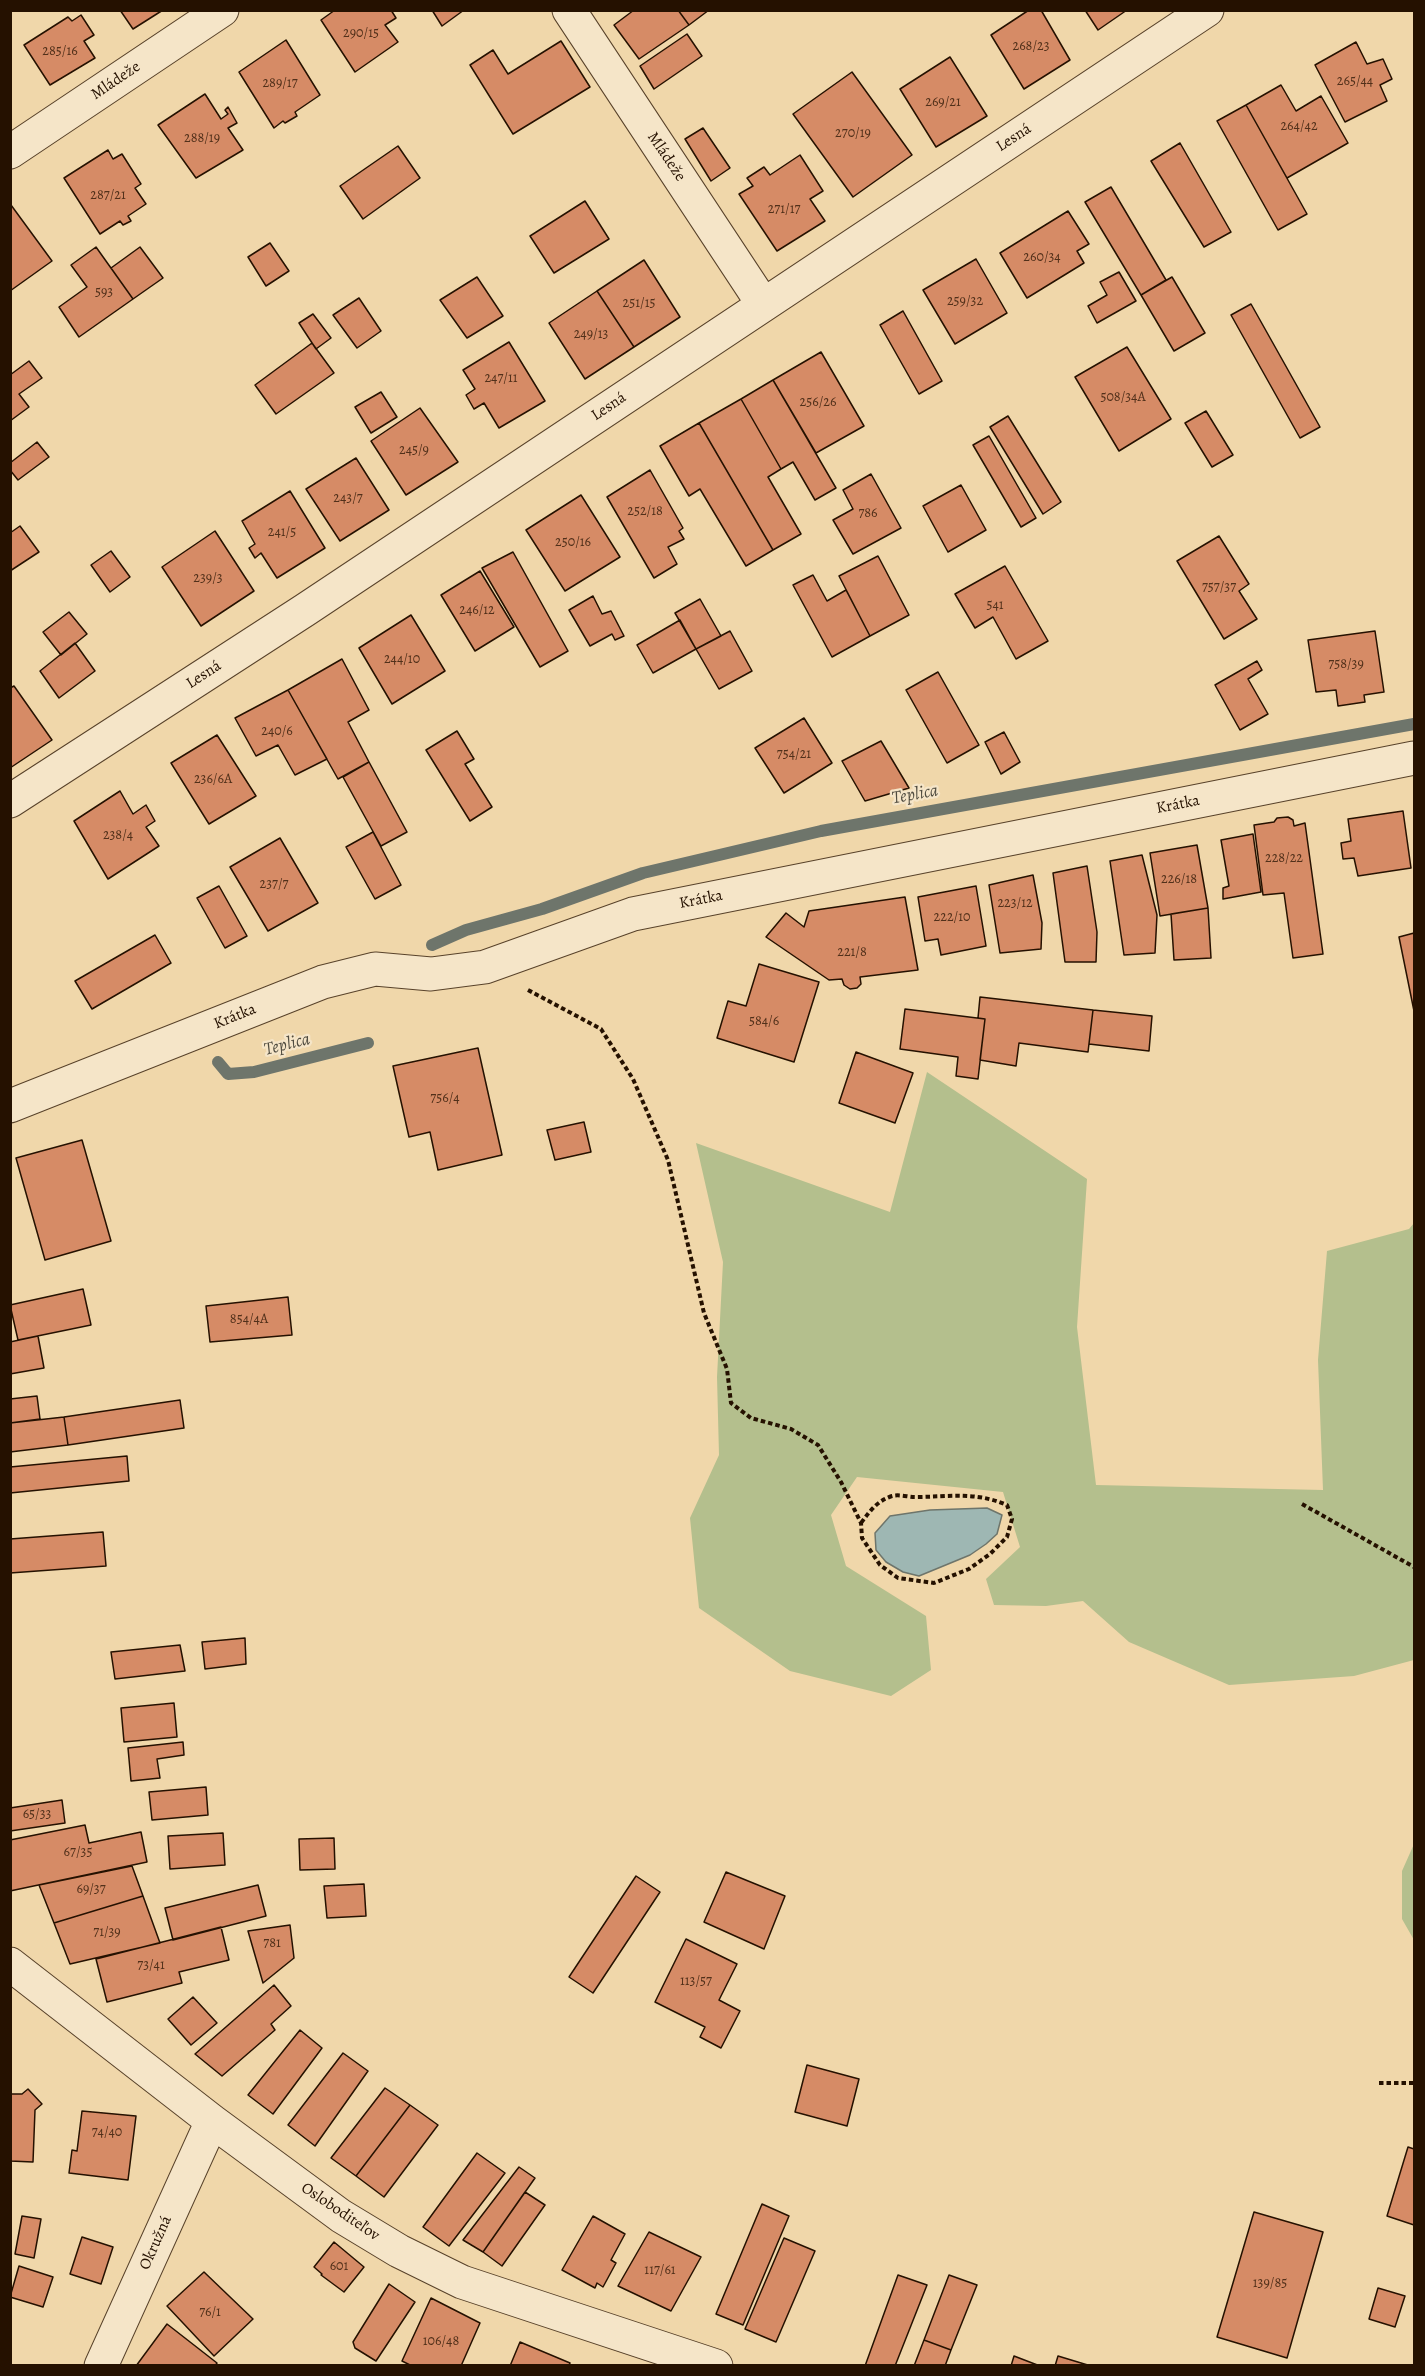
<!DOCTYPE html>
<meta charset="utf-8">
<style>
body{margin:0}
#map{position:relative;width:1425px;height:2376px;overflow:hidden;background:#f0d7aa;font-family:Alegreya,serif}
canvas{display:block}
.frame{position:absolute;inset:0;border:12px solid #251100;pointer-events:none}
</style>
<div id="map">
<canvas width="1425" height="2376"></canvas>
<div class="frame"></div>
</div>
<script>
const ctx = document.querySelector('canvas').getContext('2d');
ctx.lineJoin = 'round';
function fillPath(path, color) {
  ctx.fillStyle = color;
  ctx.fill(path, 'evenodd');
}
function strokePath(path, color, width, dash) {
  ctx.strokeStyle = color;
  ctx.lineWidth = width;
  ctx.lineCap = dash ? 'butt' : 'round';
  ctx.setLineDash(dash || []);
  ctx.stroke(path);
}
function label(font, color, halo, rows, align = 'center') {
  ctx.font = font + ' Alegreya,serif';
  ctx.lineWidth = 4.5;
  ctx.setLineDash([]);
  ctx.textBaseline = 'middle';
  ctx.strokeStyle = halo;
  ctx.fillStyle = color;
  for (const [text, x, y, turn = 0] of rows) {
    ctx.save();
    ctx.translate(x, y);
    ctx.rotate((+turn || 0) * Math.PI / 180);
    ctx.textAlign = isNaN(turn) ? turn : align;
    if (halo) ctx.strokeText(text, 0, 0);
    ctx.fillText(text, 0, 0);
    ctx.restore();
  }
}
fillPath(new Path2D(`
 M 927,1072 L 1087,1179 L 1077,1327 L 1096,1485 L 1323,1490 L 1318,1360 L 1327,1251 L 1409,1229 L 1414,1223 L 1414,1660 L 1354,1676 L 1229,1685 L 1129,1642 L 1083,1601 L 1046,1606 L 994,1605 L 986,1579 L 1020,1547 L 1003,1492 L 857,1477 L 831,1515 L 846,1566 L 926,1616 L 931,1670 L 891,1696 L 790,1671 L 699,1608 L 690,1518 L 719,1455 L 717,1377 L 723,1262 L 696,1143 L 890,1212 Z
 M 1414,1844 L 1414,1940 L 1402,1919 L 1402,1871 Z`), '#b4bf8d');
const water = new Path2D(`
 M 987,1508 L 1002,1515 L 997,1534 L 986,1544 L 970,1555 L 919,1576 L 903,1572 L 886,1562 L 876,1550 L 875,1533 L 890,1516 L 930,1510 Z`);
fillPath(water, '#9eb7b3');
strokePath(water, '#6e756b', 1.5);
strokePath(new Path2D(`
 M 432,945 L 466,930 L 542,909 L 643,873 L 821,831 L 1414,724
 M 218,1062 L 228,1074 L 254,1072 L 368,1043`), '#6e756b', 12);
const building = new Path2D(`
 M 120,10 L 163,10 L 133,29 Z
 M 335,10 L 391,10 L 396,18 L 385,25 L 398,42 L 355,72 L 321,20 Z
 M 432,10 L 464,10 L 442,26 Z
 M 634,10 L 678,10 L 689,25 L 639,59 L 614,25 Z
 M 678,10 L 709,10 L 689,25 Z
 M 1029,10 L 1041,10 L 1070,60 L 1024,89 L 991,35 Z
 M 1085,10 L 1127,10 L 1098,30 Z
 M 81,15 L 94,35 L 84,41 L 95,58 L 50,85 L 24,45 L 68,17 L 72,21 Z
 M 687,34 L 702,56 L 654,89 L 640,66 Z
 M 286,40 L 320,95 L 295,112 L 297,116 L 285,123 L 283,121 L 274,128 L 239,72 Z
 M 561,41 L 590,87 L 513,134 L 470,65 L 493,50 L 508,74 Z
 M 1356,42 L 1367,64 L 1383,59 L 1392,79 L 1380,85 L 1387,101 L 1345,122 L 1315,65 Z
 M 950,57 L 987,116 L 936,147 L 900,89 Z
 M 852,72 L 912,155 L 853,197 L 793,114 Z
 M 1281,85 L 1296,111 L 1321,96 L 1348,143 L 1287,178 L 1246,105 Z
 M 205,94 L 221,119 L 228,114 L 225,110 L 228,107 L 237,123 L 228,128 L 243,150 L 196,178 L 158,125 Z
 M 1246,105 L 1307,214 L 1278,230 L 1217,121 Z
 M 703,128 L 730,168 L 711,181 L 685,139 Z
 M 1180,143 L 1231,232 L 1204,247 L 1151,161 Z
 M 398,146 L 420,178 L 363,219 L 340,186 Z
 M 108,150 L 113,159 L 122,154 L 141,184 L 135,188 L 146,204 L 128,216 L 131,221 L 123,225 L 120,221 L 100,234 L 64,178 Z
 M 800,155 L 823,191 L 810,199 L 825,221 L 777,251 L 739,194 L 753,186 L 747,178 L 764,167 L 770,175 Z
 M 1111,187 L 1166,280 L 1141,295 L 1085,202 Z
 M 585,201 L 609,239 L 554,273 L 530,236 Z
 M 11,205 L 52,261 L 10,291 L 10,206 Z
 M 1068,211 L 1089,244 L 1077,251 L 1084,263 L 1027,298 L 1000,253 Z
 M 270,243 L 289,271 L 266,286 L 248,257 Z
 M 96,247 L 133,299 L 79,337 L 59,307 L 87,287 L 71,265 Z
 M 140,247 L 163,278 L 133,299 L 111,268 Z
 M 976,259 L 1007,313 L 955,344 L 923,290 Z
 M 644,260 L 680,317 L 634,347 L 597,291 Z
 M 1119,272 L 1136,301 L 1097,323 L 1088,306 L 1107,295 L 1100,282 Z
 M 477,277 L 503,316 L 467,338 L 440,300 Z
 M 1172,277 L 1205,333 L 1174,351 L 1141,295 Z
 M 597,291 L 634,347 L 585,379 L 549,323 Z
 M 359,298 L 381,331 L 357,348 L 333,315 Z
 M 1251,304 L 1320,427 L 1300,438 L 1231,315 Z
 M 903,311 L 942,381 L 919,394 L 880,325 Z
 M 313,314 L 331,338 L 316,349 L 299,323 Z
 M 509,342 L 545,401 L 499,428 L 484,403 L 474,409 L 466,395 L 475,389 L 463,370 Z
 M 312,343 L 334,373 L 276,414 L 255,385 Z
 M 1127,347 L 1171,419 L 1119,451 L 1075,377 Z
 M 821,352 L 864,426 L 816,453 L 773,380 Z
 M 29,361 L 42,378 L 19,394 L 29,407 L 10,421 L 10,375 Z
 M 773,380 L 836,488 L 815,500 L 793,462 L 781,469 L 741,399 Z
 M 381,392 L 397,417 L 371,433 L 355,407 Z
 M 741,399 L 781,469 L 768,477 L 801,534 L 773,550 L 699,423 Z
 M 420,408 L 458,462 L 406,495 L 371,441 Z
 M 1206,411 L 1233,455 L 1212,467 L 1185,423 Z
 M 1008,416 L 1061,502 L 1043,514 L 990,427 Z
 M 699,423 L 773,550 L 746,566 L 700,489 L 689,496 L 660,446 Z
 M 989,436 L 1036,518 L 1021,527 L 973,445 Z
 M 37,442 L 49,457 L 18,480 L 10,470 L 10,463 Z
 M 356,458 L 389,510 L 340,541 L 306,489 Z
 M 650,470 L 683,528 L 679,531 L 684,539 L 668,547 L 677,564 L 654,578 L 607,497 Z
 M 871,474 L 901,528 L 853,554 L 833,520 L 853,509 L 843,490 Z
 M 961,485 L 986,530 L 948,552 L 923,506 Z
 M 290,491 L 325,548 L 277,578 L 261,553 L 255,558 L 249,548 L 255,544 L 242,521 Z
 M 581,495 L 620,557 L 565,591 L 526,530 Z
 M 20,526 L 39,552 L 10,571 L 10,533 Z
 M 215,531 L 254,591 L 201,626 L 162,567 Z
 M 1219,536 L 1249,584 L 1239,591 L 1257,619 L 1224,639 L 1177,561 Z
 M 111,551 L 130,577 L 110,592 L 91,565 Z
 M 513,552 L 568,651 L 540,667 L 482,568 Z
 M 878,556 L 909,615 L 870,636 L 839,576 Z
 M 1005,566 L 1048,641 L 1016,659 L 993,617 L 975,628 L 955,594 Z
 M 480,571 L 514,627 L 475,651 L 441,595 Z
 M 813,575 L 827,601 L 846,590 L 870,636 L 832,657 L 793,585 Z
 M 593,596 L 602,614 L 611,611 L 624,636 L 615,640 L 612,634 L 590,646 L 569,610 Z
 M 700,599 L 721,636 L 696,649 L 675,613 Z
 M 69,612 L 87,634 L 61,655 L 43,632 Z
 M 411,615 L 445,671 L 392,704 L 359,648 Z
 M 680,620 L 696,649 L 653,673 L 637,645 Z
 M 730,631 L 752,671 L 719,689 L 696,649 Z
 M 1375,631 L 1384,692 L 1364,695 L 1365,702 L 1338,706 L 1336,690 L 1316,692 L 1308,640 Z
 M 75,643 L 95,671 L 59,698 L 40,671 Z
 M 342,659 L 369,710 L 348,722 L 369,762 L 338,779 L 288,690 Z
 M 1257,661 L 1262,670 L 1248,679 L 1268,714 L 1240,730 L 1215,685 Z
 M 938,672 L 979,745 L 947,763 L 906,690 Z
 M 14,686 L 52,740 L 10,768 L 10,688 Z
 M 288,690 L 327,759 L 295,775 L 278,745 L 256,756 L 235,718 Z
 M 804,718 L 832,763 L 784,793 L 755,748 Z
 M 457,731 L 474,759 L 465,764 L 492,807 L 470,821 L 426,750 Z
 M 1004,732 L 1020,762 L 1001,774 L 985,742 Z
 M 217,735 L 256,796 L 209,824 L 171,763 Z
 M 881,741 L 909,788 L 865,801 L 842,761 Z
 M 369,762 L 407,832 L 381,846 L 343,777 Z
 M 120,791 L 133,814 L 146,805 L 155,821 L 146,827 L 159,846 L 108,879 L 74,821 Z
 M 1403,811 L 1411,868 L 1358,876 L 1354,858 L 1343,859 L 1341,843 L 1351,841 L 1348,819 Z
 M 1288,817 L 1293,820 L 1294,826 L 1305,823 L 1323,954 L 1293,958 L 1284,893 L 1263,895 L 1254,825 L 1274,822 L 1277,818 Z
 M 373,832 L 401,885 L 375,899 L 346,847 Z
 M 1253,834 L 1261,892 L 1223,899 L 1223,888 L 1229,886 L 1221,840 Z
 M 280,838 L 318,903 L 268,931 L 230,867 Z
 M 1197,845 L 1208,908 L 1160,916 L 1150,853 Z
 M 1142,855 L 1157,915 L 1155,953 L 1124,955 L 1110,861 Z
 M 1087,866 L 1097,932 L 1096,962 L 1065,962 L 1053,873 Z
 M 1033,875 L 1042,923 L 1041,949 L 1000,953 L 989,885 Z
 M 219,886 L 247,936 L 225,948 L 197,898 Z
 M 976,886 L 986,946 L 941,955 L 938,939 L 925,941 L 918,897 Z
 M 905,897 L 918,970 L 860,977 L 861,984 L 857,988 L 850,989 L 844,985 L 842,979 L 829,980 L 766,937 L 786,913 L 804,927 L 809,911 Z
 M 1208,908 L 1211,958 L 1174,960 L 1171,914 Z
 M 1414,933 L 1414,1011 L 1399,937 Z
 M 155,935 L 171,963 L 92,1009 L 75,981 Z
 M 759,964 L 819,982 L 794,1062 L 717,1038 L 728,1001 L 746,1006 Z
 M 980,997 L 1093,1010 L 1088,1052 L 1019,1043 L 1016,1066 L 980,1060 L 985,1019 L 978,1018 Z
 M 905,1009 L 985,1019 L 978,1079 L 956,1076 L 958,1057 L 900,1049 Z
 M 1093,1010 L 1152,1016 L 1149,1051 L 1089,1044 Z
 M 478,1048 L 502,1155 L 438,1170 L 430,1132 L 409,1137 L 393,1066 Z
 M 856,1052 L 913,1073 L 895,1123 L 839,1103 Z
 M 584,1122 L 591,1152 L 555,1160 L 547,1130 Z
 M 82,1140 L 111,1241 L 45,1260 L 16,1158 Z
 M 83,1289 L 91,1325 L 18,1340 L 10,1305 Z
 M 288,1297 L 292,1335 L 210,1342 L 206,1306 Z
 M 38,1336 L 44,1368 L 10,1374 L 10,1342 Z
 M 37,1396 L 40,1419 L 10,1423 L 10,1399 Z
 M 180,1400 L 184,1428 L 68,1445 L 64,1417 Z
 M 64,1417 L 68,1445 L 10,1452 L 10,1423 Z
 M 127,1456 L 129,1481 L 10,1493 L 10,1467 Z
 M 103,1532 L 106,1566 L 10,1573 L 10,1539 Z
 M 245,1638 L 246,1664 L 205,1669 L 202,1642 Z
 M 180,1645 L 185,1671 L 115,1679 L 111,1652 Z
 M 174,1703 L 177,1737 L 124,1742 L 121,1708 Z
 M 183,1742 L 184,1755 L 157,1759 L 160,1778 L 131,1781 L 128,1748 Z
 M 206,1787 L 208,1815 L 152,1820 L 149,1792 Z
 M 62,1800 L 65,1823 L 10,1831 L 10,1808 Z
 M 85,1825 L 89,1843 L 141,1832 L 147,1862 L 10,1891 L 10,1840 Z
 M 223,1833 L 225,1865 L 170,1869 L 168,1836 Z
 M 334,1838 L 335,1869 L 300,1870 L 299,1839 Z
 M 132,1866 L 143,1896 L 54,1923 L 39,1885 Z
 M 726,1872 L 785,1896 L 764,1949 L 704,1922 Z
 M 636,1876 L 660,1892 L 593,1993 L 569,1977 Z
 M 364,1884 L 366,1916 L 327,1918 L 324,1886 Z
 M 258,1885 L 266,1916 L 173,1940 L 165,1908 Z
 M 143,1896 L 160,1943 L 70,1964 L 54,1923 Z
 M 290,1925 L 294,1958 L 263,1983 L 248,1931 Z
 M 221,1927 L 229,1960 L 179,1972 L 182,1983 L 107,2002 L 96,1959 Z
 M 686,1939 L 737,1964 L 719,2000 L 740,2011 L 721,2048 L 700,2037 L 705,2027 L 655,2002 Z
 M 274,1985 L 291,2006 L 271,2024 L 275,2030 L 222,2076 L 195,2054 Z
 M 193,1997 L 217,2023 L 191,2045 L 168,2019 Z
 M 300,2030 L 322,2048 L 273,2114 L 248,2095 Z
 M 343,2053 L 368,2071 L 315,2146 L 288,2125 Z
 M 807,2065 L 859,2079 L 847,2126 L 795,2112 Z
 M 385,2088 L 410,2105 L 356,2176 L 331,2158 Z
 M 28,2089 L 42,2104 L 35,2110 L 33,2162 L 10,2161 L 10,2094 L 22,2094 Z
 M 410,2105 L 438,2125 L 384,2197 L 356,2176 Z
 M 82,2111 L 136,2116 L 128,2180 L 69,2173 L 72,2150 L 77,2151 Z
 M 1408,2147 L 1414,2149 L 1414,2225 L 1387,2216 Z
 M 477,2153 L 505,2173 L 449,2246 L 423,2227 Z
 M 519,2167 L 535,2178 L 483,2252 L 463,2240 Z
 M 525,2192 L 545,2205 L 502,2266 L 483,2252 Z
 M 762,2204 L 789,2216 L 743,2325 L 716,2314 Z
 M 1254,2212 L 1323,2232 L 1287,2358 L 1217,2337 Z
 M 22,2216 L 41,2219 L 34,2258 L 15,2254 Z
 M 593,2216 L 625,2234 L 611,2260 L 616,2263 L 603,2287 L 597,2283 L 595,2288 L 562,2270 Z
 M 649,2232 L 701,2257 L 671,2311 L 618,2286 Z
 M 82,2237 L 113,2247 L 101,2284 L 70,2274 Z
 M 784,2238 L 815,2251 L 776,2342 L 745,2329 Z
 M 334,2242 L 364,2267 L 344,2292 L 321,2275 L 322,2274 L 314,2267 Z
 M 19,2266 L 53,2277 L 43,2307 L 10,2297 Z
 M 204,2272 L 253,2319 L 214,2356 L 167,2306 Z
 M 898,2275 L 927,2285 L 895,2366 L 865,2366 Z
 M 949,2275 L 977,2285 L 951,2350 L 924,2340 Z
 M 389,2284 L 415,2302 L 376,2361 L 355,2348 L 353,2342 Z
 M 1378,2288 L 1405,2296 L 1395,2327 L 1369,2319 Z
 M 431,2298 L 480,2323 L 461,2366 L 412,2366 L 402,2361 Z
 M 167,2324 L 217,2363 L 215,2366 L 136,2366 Z
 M 924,2340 L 951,2350 L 945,2366 L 914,2366 Z
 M 520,2342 L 570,2363 L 569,2366 L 510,2366 Z
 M 1014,2356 L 1040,2366 L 1011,2366 Z
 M 1058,2356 L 1091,2366 L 1055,2366 Z`);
fillPath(building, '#d68b66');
strokePath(building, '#251100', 1.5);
const minor = new Path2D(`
 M 569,10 L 763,304
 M 10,152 L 222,10
 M 10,801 L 305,610 L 1207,10
 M 10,1106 L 323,982 L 375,969 L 431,974 L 485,967 L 633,914 L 1414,758
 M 10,1964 L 212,2121 L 341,2216 L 399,2251 L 462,2282 L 716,2366
 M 101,2366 L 212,2121`);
strokePath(minor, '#58422a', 35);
strokePath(new Path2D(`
 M 528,990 L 601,1029 L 633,1079 L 668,1160 L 704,1313 L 727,1369 L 731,1403 L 751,1418 L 791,1429 L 818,1445 L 841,1482 L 861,1523 L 862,1538 L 880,1565 L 898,1578 L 934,1583 L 969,1569 L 990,1554 L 1007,1537 L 1012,1519 L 1007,1505 C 974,1491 949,1497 915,1497 C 908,1497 899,1494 892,1496 C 877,1501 870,1511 861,1523
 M 1302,1504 L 1414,1567
 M 1379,2083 L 1414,2083`), '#251100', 4, [4.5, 3]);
strokePath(minor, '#f5e5c8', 33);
label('14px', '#51301a', null, [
 ["290/15",361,34],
 ["268/23",1031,47],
 ["285/16",60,52],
 ["265/44",1355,82],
 ["289/17",280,84],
 ["269/21",943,103],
 ["264/42",1299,127],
 ["270/19",853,134],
 ["288/19",202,139],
 ["287/21",108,196],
 ["271/17",784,210],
 ["260/34",1042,258],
 ["593",104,293],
 ["259/32",965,302],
 ["251/15",639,304],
 ["249/13",591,335],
 ["247/11",501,379],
 ["508/34A",1123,398],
 ["256/26",818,403],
 ["245/9",414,451],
 ["243/7",348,499],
 ["252/18",645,512],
 ["786",868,514],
 ["241/5",282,533],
 ["250/16",573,543],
 ["239/3",208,579],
 ["757/37",1219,588],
 ["541",995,606],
 ["246/12",477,611],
 ["244/10",402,660],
 ["758/39",1346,665],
 ["240/6",277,732],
 ["754/21",794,755],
 ["236/6A",213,780],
 ["238/4",118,836],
 ["228/22",1284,859],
 ["226/18",1179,880],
 ["237/7",274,885],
 ["223/12",1015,904],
 ["222/10",952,918],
 ["221/8",852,953],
 ["584/6",764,1022],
 ["756/4",445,1099],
 ["854/4A",249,1320],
 ["65/33",37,1815],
 ["67/35",78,1853],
 ["69/37",91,1890],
 ["71/39",107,1933],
 ["781",272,1944],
 ["73/41",151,1966],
 ["113/57",696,1982],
 ["74/40",107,2133],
 ["601",339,2267],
 ["117/61",660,2271],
 ["139/85",1270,2284],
 ["76/1",210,2313],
 ["106/48",441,2342]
]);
label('16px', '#251100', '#f5e5c8', [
 ["Mládeže",116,81,-34],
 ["Lesná",1014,138,-33],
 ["Mládeže",666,157,56],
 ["Lesná",609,407,-34],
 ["Lesná",204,675,-33],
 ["Krátka",1178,805,-11],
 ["Krátka",701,900,-11],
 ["Krátka",235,1017,-22],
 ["Osloboditeľov",340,2212,34],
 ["Okružná",156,2243,-66]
]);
label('italic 18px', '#4f4b3f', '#f5e5c8', [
 ["Teplica",915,795,-10],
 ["Teplica",287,1045,-14]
]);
</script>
